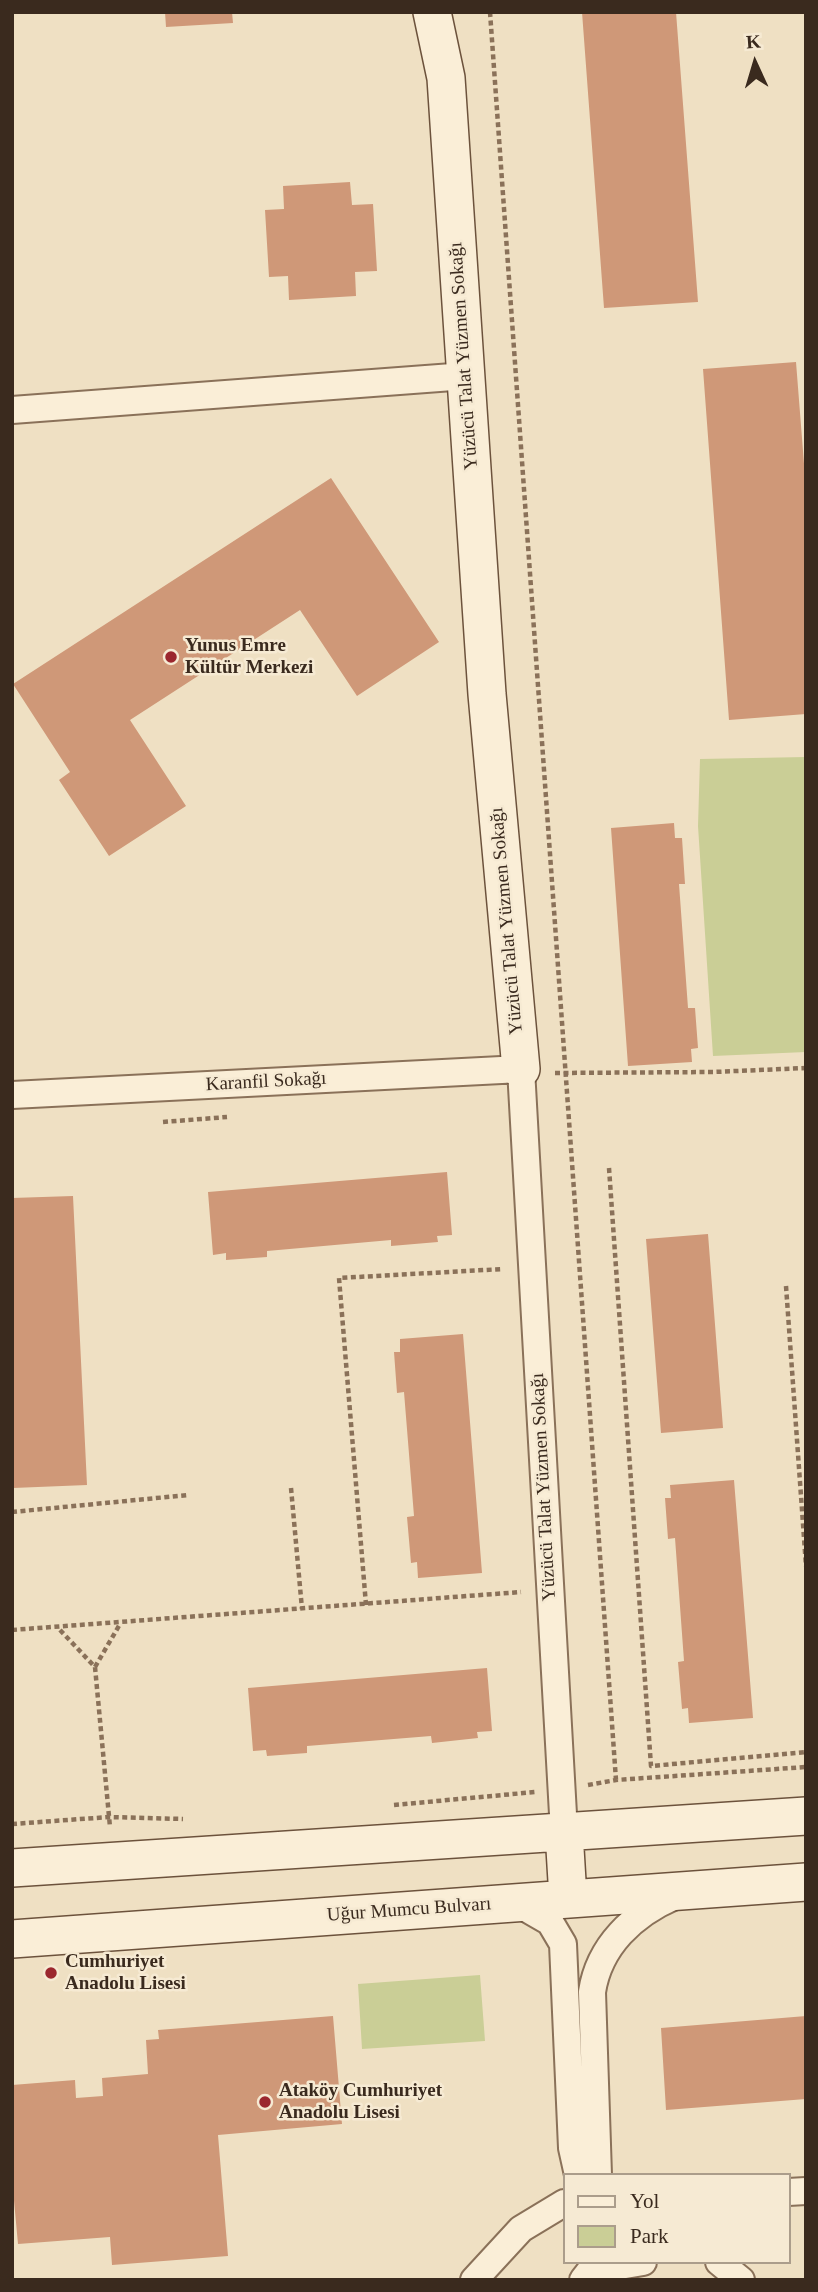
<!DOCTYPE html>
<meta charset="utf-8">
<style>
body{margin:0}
#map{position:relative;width:818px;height:2292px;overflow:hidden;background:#efe0c3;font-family:"Times New Roman",serif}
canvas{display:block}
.frame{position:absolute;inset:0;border:14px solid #3a2a1e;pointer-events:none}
.legend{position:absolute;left:563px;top:2173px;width:228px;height:91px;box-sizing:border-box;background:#f6ead3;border:2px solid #ab9d8b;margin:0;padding:9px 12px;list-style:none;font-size:21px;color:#3a2a1e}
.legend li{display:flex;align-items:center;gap:14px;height:35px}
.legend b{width:35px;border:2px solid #ab9d8b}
.north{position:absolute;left:720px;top:28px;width:70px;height:70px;-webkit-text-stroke:5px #f6ead3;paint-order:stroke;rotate:356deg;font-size:19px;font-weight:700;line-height:28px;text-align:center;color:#3a2a1e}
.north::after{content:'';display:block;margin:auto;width:24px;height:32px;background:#3a2a1e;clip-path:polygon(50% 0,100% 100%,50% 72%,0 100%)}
</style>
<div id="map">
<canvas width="818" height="2292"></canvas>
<div class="frame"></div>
<ul class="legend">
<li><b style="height:9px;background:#faeed7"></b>Yol</li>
<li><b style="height:19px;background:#cace96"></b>Park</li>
</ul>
<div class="north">K</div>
</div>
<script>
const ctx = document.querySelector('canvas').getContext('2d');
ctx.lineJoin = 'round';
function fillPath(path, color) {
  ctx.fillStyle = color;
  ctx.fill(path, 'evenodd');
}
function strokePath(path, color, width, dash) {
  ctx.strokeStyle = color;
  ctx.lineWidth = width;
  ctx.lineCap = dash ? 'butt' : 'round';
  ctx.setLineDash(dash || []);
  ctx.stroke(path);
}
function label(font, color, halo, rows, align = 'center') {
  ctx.font = font + ' "Times New Roman",serif';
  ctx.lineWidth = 5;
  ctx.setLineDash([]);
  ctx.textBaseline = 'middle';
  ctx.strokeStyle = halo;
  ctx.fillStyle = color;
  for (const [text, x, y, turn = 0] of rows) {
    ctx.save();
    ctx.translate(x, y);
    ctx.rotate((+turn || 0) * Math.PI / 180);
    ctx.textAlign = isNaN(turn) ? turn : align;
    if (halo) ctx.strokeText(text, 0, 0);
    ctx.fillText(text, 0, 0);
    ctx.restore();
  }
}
fillPath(new Path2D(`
 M 806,757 L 806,1052 L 713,1056 L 698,826 L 700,759 Z
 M 480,1975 L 485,2041 L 362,2049 L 358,1984 Z`), '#cace96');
fillPath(new Path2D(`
 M 165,12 L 232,12 L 233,23 L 166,27 Z
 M 582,12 L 676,12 L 698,302 L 604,308 Z
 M 350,182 L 352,205 L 373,204 L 377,271 L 355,272 L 356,296 L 289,300 L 288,276 L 269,277 L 265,210 L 284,209 L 283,186 Z
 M 796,362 L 806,489 L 806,714 L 729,720 L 703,369 Z
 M 331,478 L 439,642 L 357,696 L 300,610 L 130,720 L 186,806 L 109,856 L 59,780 L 70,772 L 13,684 Z
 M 674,823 L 675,838 L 682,838 L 685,884 L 679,884 L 688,1008 L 695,1008 L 698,1048 L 691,1049 L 692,1062 L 628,1066 L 611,828 Z
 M 447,1172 L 452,1235 L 437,1236 L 438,1242 L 391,1246 L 391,1240 L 267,1251 L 267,1257 L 226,1260 L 226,1253 L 213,1255 L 208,1192 Z
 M 73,1196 L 87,1485 L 13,1488 L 12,1198 Z
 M 708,1234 L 723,1428 L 661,1433 L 646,1239 Z
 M 463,1334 L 482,1573 L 418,1578 L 417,1562 L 411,1563 L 407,1517 L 414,1516 L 404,1392 L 397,1393 L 394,1352 L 400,1352 L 400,1339 Z
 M 734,1480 L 753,1718 L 689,1723 L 688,1708 L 682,1709 L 678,1662 L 684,1661 L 675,1538 L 668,1539 L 665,1498 L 671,1498 L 670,1485 Z
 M 487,1668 L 492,1731 L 477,1732 L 478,1738 L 432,1743 L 431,1736 L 307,1746 L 307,1753 L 267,1756 L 266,1750 L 253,1751 L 248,1688 Z
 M 333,2016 L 342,2124 L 218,2135 L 228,2256 L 112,2265 L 110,2237 L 18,2244 L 12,2179 L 12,2085 L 75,2080 L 76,2098 L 103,2096 L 102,2078 L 148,2074 L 146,2040 L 159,2039 L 158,2030 Z
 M 806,2016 L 806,2099 L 666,2110 L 661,2028 Z`), '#cf9878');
const street = new Path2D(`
 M 12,410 L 466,376
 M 12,1095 L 521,1069 L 564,1832
 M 517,1903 L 550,1922 L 563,1944 L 572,2148 L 578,2175
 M 598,2175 L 592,1992 C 599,1946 633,1914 675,1896
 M 788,2192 L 806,2191
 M 719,2262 L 741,2280
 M 474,2280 L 521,2229 L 564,2203
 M 583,2280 L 590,2271 L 643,2262`);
const secondary = new Path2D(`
 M 432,12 L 446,78 L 487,694 L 521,1069
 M 564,1832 L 568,1898
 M 12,1868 L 806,1816
 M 12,1939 L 806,1882`);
strokePath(street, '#8a7159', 30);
strokePath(secondary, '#6c523c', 40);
strokePath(new Path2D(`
 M 490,12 L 616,1780
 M 555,1073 L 713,1072 L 806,1068
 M 163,1122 L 227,1117
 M 609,1168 L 651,1766 L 806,1752
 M 786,1286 L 806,1566
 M 291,1488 L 302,1609
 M 12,1512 L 188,1495
 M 366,1605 L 339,1278 L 503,1269
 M 12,1630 L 521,1592
 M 60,1630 L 95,1667 L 110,1827
 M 95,1667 L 120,1624
 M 588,1785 L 616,1780 L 806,1767
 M 394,1805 L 535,1792
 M 12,1824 L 109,1817 L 183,1819`), '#8a7159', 4.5, [5, 3.5]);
strokePath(street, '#faeed7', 26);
strokePath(secondary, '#faeed7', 37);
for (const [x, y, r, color] of [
 [171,657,7,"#9b272e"],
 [51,1973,7,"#9b272e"],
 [265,2102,7,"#9b272e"]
]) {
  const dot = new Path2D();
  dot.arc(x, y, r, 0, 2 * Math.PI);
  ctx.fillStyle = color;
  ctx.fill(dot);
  strokePath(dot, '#f6ead3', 2.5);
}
label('19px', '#3a2a1e', '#f6ead3', [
 ["Yüzücü Talat Yüzmen Sokağı",464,356,-94],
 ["Yüzücü Talat Yüzmen Sokağı",507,921,-95],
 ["Karanfil Sokağı",266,1082,-3],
 ["Yüzücü Talat Yüzmen Sokağı",544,1487,-93],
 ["Uğur Mumcu Bulvarı",409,1910,-4]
]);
label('bold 19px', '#3a2a1e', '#f6ead3', [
 ["Yunus Emre",185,646],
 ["Kültür Merkezi",185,668],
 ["Cumhuriyet",65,1962],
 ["Anadolu Lisesi",65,1984],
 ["Ataköy Cumhuriyet",279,2091],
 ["Anadolu Lisesi",279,2113]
], 'left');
</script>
